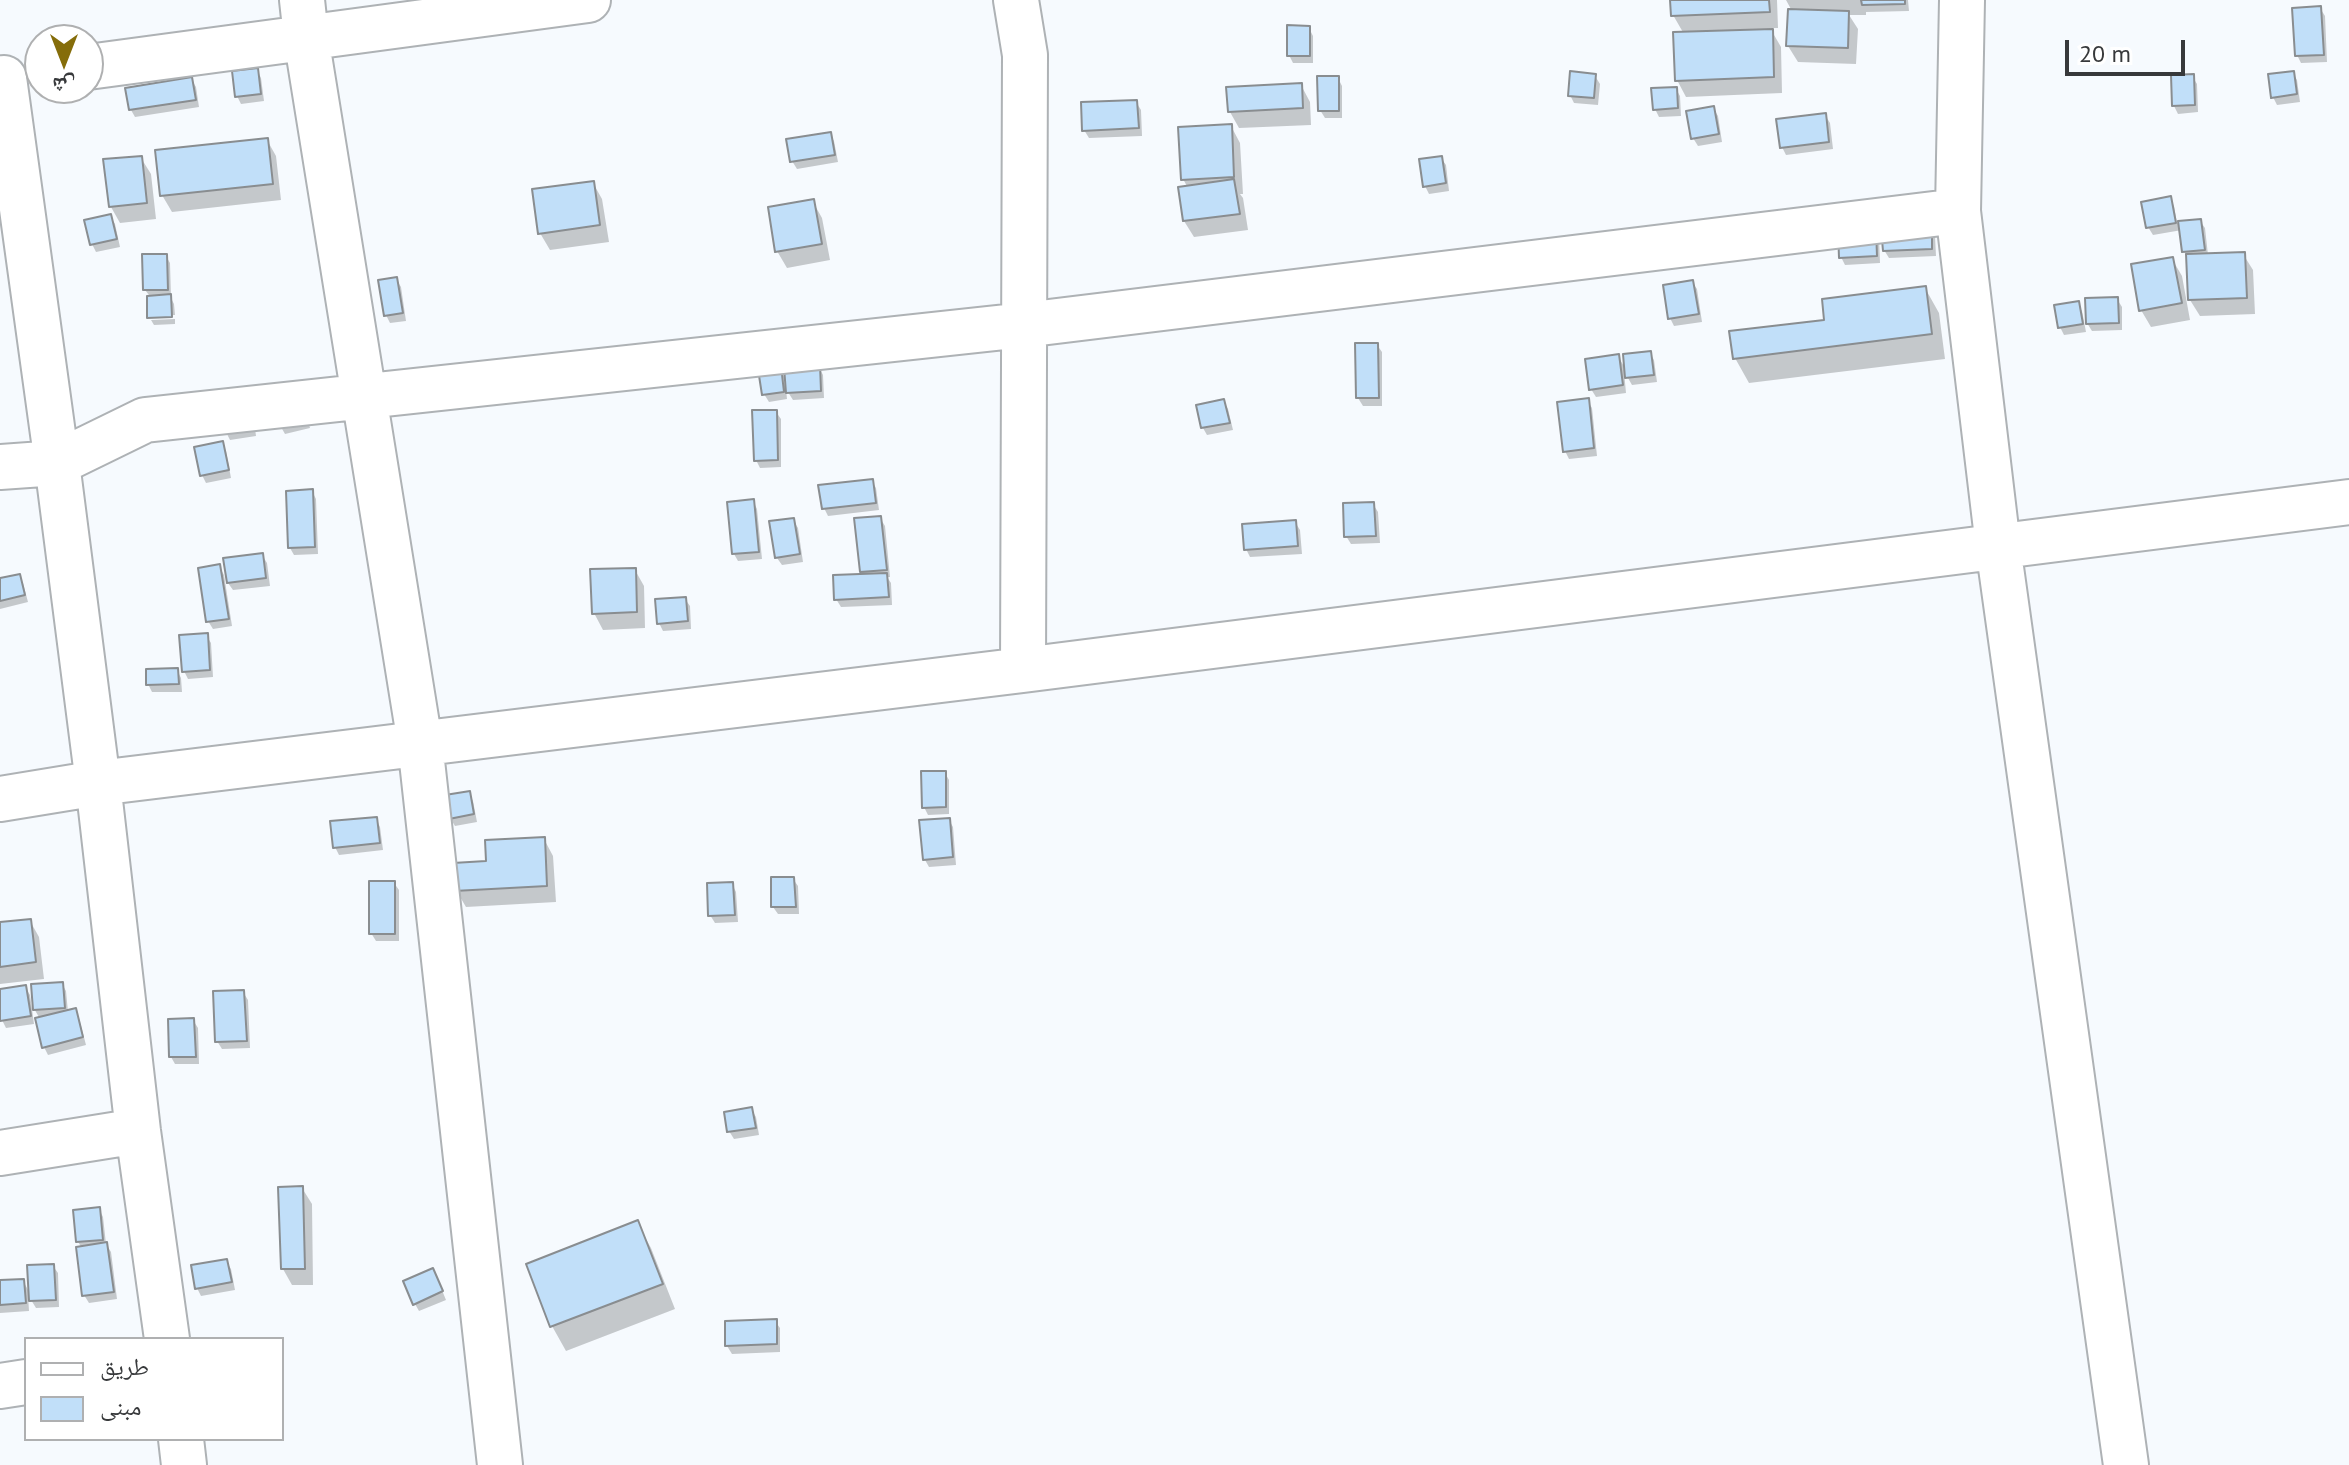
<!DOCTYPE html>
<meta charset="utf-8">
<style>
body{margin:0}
#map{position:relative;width:2349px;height:1465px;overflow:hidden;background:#f6fafe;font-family:"PT Sans","Noto Naskh Arabic",sans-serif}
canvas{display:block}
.legend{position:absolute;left:24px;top:1337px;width:260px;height:104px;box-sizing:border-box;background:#fff;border:2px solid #afb0b1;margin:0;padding:10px 14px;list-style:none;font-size:24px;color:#37393b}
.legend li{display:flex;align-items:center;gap:16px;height:40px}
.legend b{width:40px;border:2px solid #afb0b1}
.north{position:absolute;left:24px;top:24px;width:80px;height:80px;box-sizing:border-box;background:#fff;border:2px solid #afb0b1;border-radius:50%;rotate:180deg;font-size:22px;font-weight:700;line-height:32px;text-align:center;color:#37393b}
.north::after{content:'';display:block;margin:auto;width:28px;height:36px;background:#856d0a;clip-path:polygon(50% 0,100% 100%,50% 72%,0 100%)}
.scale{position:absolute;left:2065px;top:40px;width:120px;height:36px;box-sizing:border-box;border:4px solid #37393b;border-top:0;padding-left:10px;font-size:24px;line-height:28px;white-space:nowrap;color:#37393b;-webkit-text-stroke:6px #fff;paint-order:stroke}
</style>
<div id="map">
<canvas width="2349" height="1465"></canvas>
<ul class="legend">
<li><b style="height:10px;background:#fff"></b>طريق</li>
<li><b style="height:22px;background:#c1dff9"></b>مبنى</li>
</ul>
<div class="north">ش</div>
<div class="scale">20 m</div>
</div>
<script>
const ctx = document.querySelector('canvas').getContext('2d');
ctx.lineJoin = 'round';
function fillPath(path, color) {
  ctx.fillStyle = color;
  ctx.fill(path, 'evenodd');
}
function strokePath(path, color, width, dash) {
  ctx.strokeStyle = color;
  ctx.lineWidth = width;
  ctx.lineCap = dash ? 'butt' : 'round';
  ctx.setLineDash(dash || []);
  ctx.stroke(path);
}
fillPath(new Path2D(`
 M 1672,0 L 1777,0 L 1778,28 L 1770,28 L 1781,47 L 1782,93 L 1686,97 L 1677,80 L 1684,34 L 1673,15 Z
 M 1786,0 L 1908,0 L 1909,11 L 1866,12 L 1866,15 L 1849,15 L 1858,29 L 1856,64 L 1798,62 L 1788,46 L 1792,11 Z
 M 2320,8 L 2325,16 L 2327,62 L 2301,63 L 2297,55 Z
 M 1309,28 L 1313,36 L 1313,63 L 1293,63 L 1289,55 Z
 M 257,70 L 261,78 L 264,101 L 241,104 L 237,96 Z
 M 2293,73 L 2297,80 L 2300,102 L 2277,105 L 2273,97 Z
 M 1595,76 L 1600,84 L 1598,105 L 1574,103 L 1570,95 Z
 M 2192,76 L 2197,84 L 2198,112 L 2178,114 L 2174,106 Z
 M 1338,78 L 1342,86 L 1342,118 L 1325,118 L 1320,110 Z
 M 191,79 L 196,87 L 199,107 L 135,117 L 131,110 Z
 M 1301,85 L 1310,102 L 1311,125 L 1239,128 L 1230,112 Z
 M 1676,89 L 1680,96 L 1681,116 L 1659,117 L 1655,109 Z
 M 1136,102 L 1141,110 L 1142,136 L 1089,138 L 1084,130 Z
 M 1713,108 L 1718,116 L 1722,142 L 1698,146 L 1693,138 Z
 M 1825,115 L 1830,123 L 1833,149 L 1786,155 L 1782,147 Z
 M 1231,126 L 1240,143 L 1243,194 L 1240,194 L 1243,198 L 1248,230 L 1194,237 L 1184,221 L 1188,188 L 1183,179 Z
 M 830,134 L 834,141 L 838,162 L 797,169 L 792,161 Z
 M 267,140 L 276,156 L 281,200 L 172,212 L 162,195 Z
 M 141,158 L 151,174 L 156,219 L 120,223 L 111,207 Z
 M 1441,158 L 1446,165 L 1449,191 L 1429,194 L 1425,186 Z
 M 593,183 L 602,199 L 609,242 L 550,250 L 540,233 Z
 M 2170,198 L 2174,206 L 2177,223 L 2200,221 L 2205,228 L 2208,255 L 2243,254 L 2253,270 L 2255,314 L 2200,316 L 2190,300 L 2189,259 L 2184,252 L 2182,230 L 2153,235 L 2148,227 Z
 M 813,202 L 822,218 L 830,260 L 787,268 L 777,251 Z
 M 110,216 L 115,224 L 120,247 L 96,252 L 92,244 Z
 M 1930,229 L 1935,236 L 1936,256 L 1889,258 L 1884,250 Z
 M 1879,238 L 1880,263 L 1845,265 L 1841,257 Z
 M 166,256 L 170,263 L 171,298 L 174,304 L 175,315 L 150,316 L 150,319 L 149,295 L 145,290 Z
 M 2172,259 L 2182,276 L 2190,320 L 2151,327 L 2141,310 Z
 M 396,279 L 401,287 L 406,321 L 390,323 L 386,315 Z
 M 1692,282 L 1697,289 L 1702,322 L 1674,326 L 1670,318 Z
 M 1925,288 L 1939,313 L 1945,359 L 1749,383 L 1735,358 L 1826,322 Z
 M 2117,299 L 2122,307 L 2122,330 L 2092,331 L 2087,323 Z
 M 2078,304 L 2082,311 L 2086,332 L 2064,335 L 2060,327 Z
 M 175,319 L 175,324 L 154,325 L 151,320 Z
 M 1377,345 L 1382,352 L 1382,406 L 1363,406 L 1358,398 Z
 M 1650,353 L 1654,360 L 1657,382 L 1632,385 L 1624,371 L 1626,393 L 1596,397 L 1591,389 L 1618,356 L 1626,370 Z
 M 819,367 L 823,375 L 824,398 L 793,400 L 786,389 L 787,399 L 769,402 L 764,394 L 779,368 L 788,382 Z
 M 1587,400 L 1592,408 L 1597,456 L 1569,459 L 1565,451 Z
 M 1223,401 L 1228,409 L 1233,430 L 1207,435 L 1203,428 Z
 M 305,410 L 310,428 L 285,434 L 281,427 Z
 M 776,412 L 781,419 L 781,467 L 760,468 L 756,460 Z
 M 253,413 L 256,436 L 230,440 L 226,432 Z
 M 222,444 L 226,451 L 231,478 L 206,483 L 202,475 Z
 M 872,481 L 876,488 L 879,510 L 828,516 L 824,508 Z
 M 312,491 L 316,499 L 318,554 L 294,555 L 290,548 Z
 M 753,501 L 757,509 L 762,559 L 738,561 L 734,554 Z
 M 1373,504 L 1378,512 L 1380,543 L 1351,544 L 1346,536 Z
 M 880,518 L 885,526 L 890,577 L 887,577 L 891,583 L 892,605 L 841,607 L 836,599 L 864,576 L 862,572 Z
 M 793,520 L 798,528 L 803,562 L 782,565 L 777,558 Z
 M 1295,522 L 1300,530 L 1302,554 L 1250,557 L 1246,549 Z
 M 262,555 L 267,563 L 270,586 L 233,590 L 228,583 Z
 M 219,566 L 224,575 L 232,626 L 213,629 L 208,621 Z
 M 635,570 L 644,586 L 645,628 L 603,630 L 594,613 Z
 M 19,576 L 23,583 L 28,602 L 0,609 L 0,580 Z
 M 685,599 L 690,606 L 691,629 L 663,631 L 659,623 Z
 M 206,635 L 211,643 L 213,677 L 188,679 L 184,671 Z
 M 177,670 L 181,678 L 182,692 L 152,692 L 148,684 Z
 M 945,773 L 949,780 L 949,814 L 928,815 L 924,807 Z
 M 469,793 L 473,801 L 477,822 L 455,826 L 450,818 Z
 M 376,819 L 380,827 L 383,850 L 339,855 L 335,847 Z
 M 949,820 L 953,827 L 956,865 L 929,867 L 925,860 Z
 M 544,839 L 553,856 L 556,902 L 466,907 L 456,890 L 489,863 Z
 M 793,879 L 798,886 L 799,914 L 778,914 L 773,907 Z
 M 394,883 L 399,890 L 399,941 L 376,941 L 371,933 Z
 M 732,884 L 736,892 L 738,922 L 715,923 L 710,915 Z
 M 30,921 L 39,937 L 44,979 L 0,984 L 0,924 Z
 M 62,984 L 66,991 L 68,1012 L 75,1010 L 79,1018 L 86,1045 L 48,1055 L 44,1047 L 40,1019 L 32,1005 Z
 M 25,987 L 30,995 L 34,1024 L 6,1028 L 2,1020 L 0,991 Z
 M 243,992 L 248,1000 L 250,1048 L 222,1049 L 217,1041 Z
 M 193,1020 L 198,1028 L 199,1064 L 175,1064 L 171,1057 Z
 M 751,1109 L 756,1117 L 759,1135 L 734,1139 L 729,1131 Z
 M 302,1188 L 312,1204 L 313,1285 L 292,1285 L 283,1269 Z
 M 99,1209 L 103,1217 L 106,1244 L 111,1252 L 117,1299 L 89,1303 L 84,1295 L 82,1248 L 78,1242 Z
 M 637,1223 L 651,1248 L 675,1309 L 566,1351 L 552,1326 L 528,1265 Z
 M 226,1261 L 231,1269 L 235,1290 L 201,1296 L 197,1288 Z
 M 53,1266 L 58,1273 L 59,1307 L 36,1308 L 28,1295 L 29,1311 L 0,1313 L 0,1282 L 23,1281 L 31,1295 Z
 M 437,1278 L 446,1300 L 419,1311 L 415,1304 Z
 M 775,1321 L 780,1328 L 780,1352 L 732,1354 L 727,1346 Z`), '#0003');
const building = new Path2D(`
 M 1670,0 L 1769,0 L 1770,12 L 1671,16 Z
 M 1861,0 L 1905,0 L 1905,4 L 1862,5 Z
 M 2321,6 L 2324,55 L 2295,56 L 2292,8 Z
 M 1788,9 L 1849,11 L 1848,48 L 1786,46 Z
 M 1287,25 L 1310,26 L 1310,56 L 1287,56 Z
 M 1773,29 L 1774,77 L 1675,81 L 1673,32 Z
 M 258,68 L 261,94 L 235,97 L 232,71 Z
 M 1570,71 L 1596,74 L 1594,98 L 1568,96 Z
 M 2294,71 L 2297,94 L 2271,98 L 2268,74 Z
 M 2194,74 L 2195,105 L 2172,106 L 2171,75 Z
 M 1317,76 L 1339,76 L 1339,111 L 1318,111 Z
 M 192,77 L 196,100 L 129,110 L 125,88 Z
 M 1302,83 L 1303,108 L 1228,112 L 1226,87 Z
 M 1677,87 L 1678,108 L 1653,110 L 1651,88 Z
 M 1137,100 L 1139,128 L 1082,131 L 1081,102 Z
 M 1714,106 L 1719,134 L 1691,139 L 1686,111 Z
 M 1826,113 L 1829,142 L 1780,148 L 1776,119 Z
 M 1232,124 L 1234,177 L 1181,180 L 1178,127 Z
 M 831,132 L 835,155 L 790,162 L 786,139 Z
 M 268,138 L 273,184 L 160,196 L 155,150 Z
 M 142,156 L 147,203 L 109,207 L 103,159 Z
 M 1442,156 L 1446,183 L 1423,187 L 1419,159 Z
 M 1234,179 L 1240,214 L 1183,221 L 1178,187 Z
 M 594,181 L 600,225 L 538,234 L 532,189 Z
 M 2171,196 L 2176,223 L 2146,228 L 2141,202 Z
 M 814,199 L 822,244 L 775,252 L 768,207 Z
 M 111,214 L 117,239 L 90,245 L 84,220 Z
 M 2201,219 L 2205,250 L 2182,252 L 2178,221 Z
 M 1932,227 L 1932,249 L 1883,251 L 1881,228 Z
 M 1876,228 L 1877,256 L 1839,258 L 1838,230 Z
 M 2245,252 L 2247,298 L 2188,300 L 2186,254 Z
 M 142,254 L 167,254 L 168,290 L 143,290 Z
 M 2173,257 L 2182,303 L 2139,311 L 2131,264 Z
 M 397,277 L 403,313 L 384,316 L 378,280 Z
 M 1693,280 L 1699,314 L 1668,319 L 1663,285 Z
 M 1926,286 L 1932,334 L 1733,359 L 1729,331 L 1824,320 L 1822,299 Z
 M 171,294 L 172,317 L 147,318 L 147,296 Z
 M 2118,297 L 2119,323 L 2086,324 L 2085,298 Z
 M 2079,301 L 2083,324 L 2058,328 L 2054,305 Z
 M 1355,343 L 1378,343 L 1379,398 L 1356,398 Z
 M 1651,351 L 1654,375 L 1625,378 L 1623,354 Z
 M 1619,354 L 1623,385 L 1589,390 L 1585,359 Z
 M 820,365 L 821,391 L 786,393 L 784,367 Z
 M 781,366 L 784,392 L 762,395 L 758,369 Z
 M 1589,398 L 1594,448 L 1563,452 L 1557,402 Z
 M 1224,399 L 1230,423 L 1201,428 L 1196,405 Z
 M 752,410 L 777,410 L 778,460 L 754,461 Z
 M 223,441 L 229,470 L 200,476 L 194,447 Z
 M 873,479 L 876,503 L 822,509 L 818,485 Z
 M 313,489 L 315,547 L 288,548 L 286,491 Z
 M 754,499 L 759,552 L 732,554 L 727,502 Z
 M 1374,502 L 1376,536 L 1344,537 L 1343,503 Z
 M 881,516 L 887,570 L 860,572 L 854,518 Z
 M 794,518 L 800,554 L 775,558 L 769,521 Z
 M 1296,520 L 1298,546 L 1244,550 L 1242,524 Z
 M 263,553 L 266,578 L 227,583 L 223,558 Z
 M 220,564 L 229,619 L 206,622 L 198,568 Z
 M 636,568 L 637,612 L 592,614 L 590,569 Z
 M 887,573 L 889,597 L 834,600 L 833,575 Z
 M 20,574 L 25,595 L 0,601 L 0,578 Z
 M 686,597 L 688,621 L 657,624 L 655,599 Z
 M 208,633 L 210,670 L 182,672 L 179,635 Z
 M 178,668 L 179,684 L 146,685 L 146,669 Z
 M 921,771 L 946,771 L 946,807 L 922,808 Z
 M 470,791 L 474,814 L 449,819 L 445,795 Z
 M 377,817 L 380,843 L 333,848 L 330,821 Z
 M 950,818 L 953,857 L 923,860 L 919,820 Z
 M 545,837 L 547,886 L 454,891 L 453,863 L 486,861 L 485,840 Z
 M 771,877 L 794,877 L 796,907 L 771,907 Z
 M 369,881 L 395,881 L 395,934 L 369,934 Z
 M 733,882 L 735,915 L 708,916 L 707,883 Z
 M 31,919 L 36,962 L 0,967 L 0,922 Z
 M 63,982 L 65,1008 L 33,1010 L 31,984 Z
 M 26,985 L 31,1016 L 0,1021 L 0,989 Z
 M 244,990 L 247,1041 L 215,1042 L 213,991 Z
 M 76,1008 L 83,1037 L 42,1048 L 35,1018 Z
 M 194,1018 L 196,1057 L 169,1057 L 168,1019 Z
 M 752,1107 L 756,1128 L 727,1132 L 724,1112 Z
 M 303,1186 L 305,1269 L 281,1269 L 278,1187 Z
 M 100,1207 L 103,1240 L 76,1242 L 73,1210 Z
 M 638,1220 L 663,1284 L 550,1327 L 526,1264 Z
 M 107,1242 L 114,1292 L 82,1296 L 76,1247 Z
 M 227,1259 L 232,1282 L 195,1289 L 191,1265 Z
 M 54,1264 L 56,1300 L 29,1301 L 27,1265 Z
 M 433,1268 L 443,1291 L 413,1305 L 403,1281 Z
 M 24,1279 L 26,1303 L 0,1305 L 0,1280 Z
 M 777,1319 L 777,1344 L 725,1346 L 725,1321 Z`);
fillPath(building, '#c1dff9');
strokePath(building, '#898d90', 2);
const street = new Path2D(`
 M 302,0 L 306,37 L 420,743 L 500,1465
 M 1016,0 L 1025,55 L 1023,670
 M 1962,0 L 1958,211 L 1998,546 L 2126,1465
 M 88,67 L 588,0
 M 4,78 L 57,463 L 98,783 L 138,1131 L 167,1339
 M 0,467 L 57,463 L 145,420 L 1024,325 L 1958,211
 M 0,799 L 98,783 L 1023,670 L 2349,502
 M 0,1153 L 138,1131
 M 0,1386 L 26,1382
 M 181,1439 L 184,1465`);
strokePath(street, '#aeb2b5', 48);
strokePath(street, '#fff', 44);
</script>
